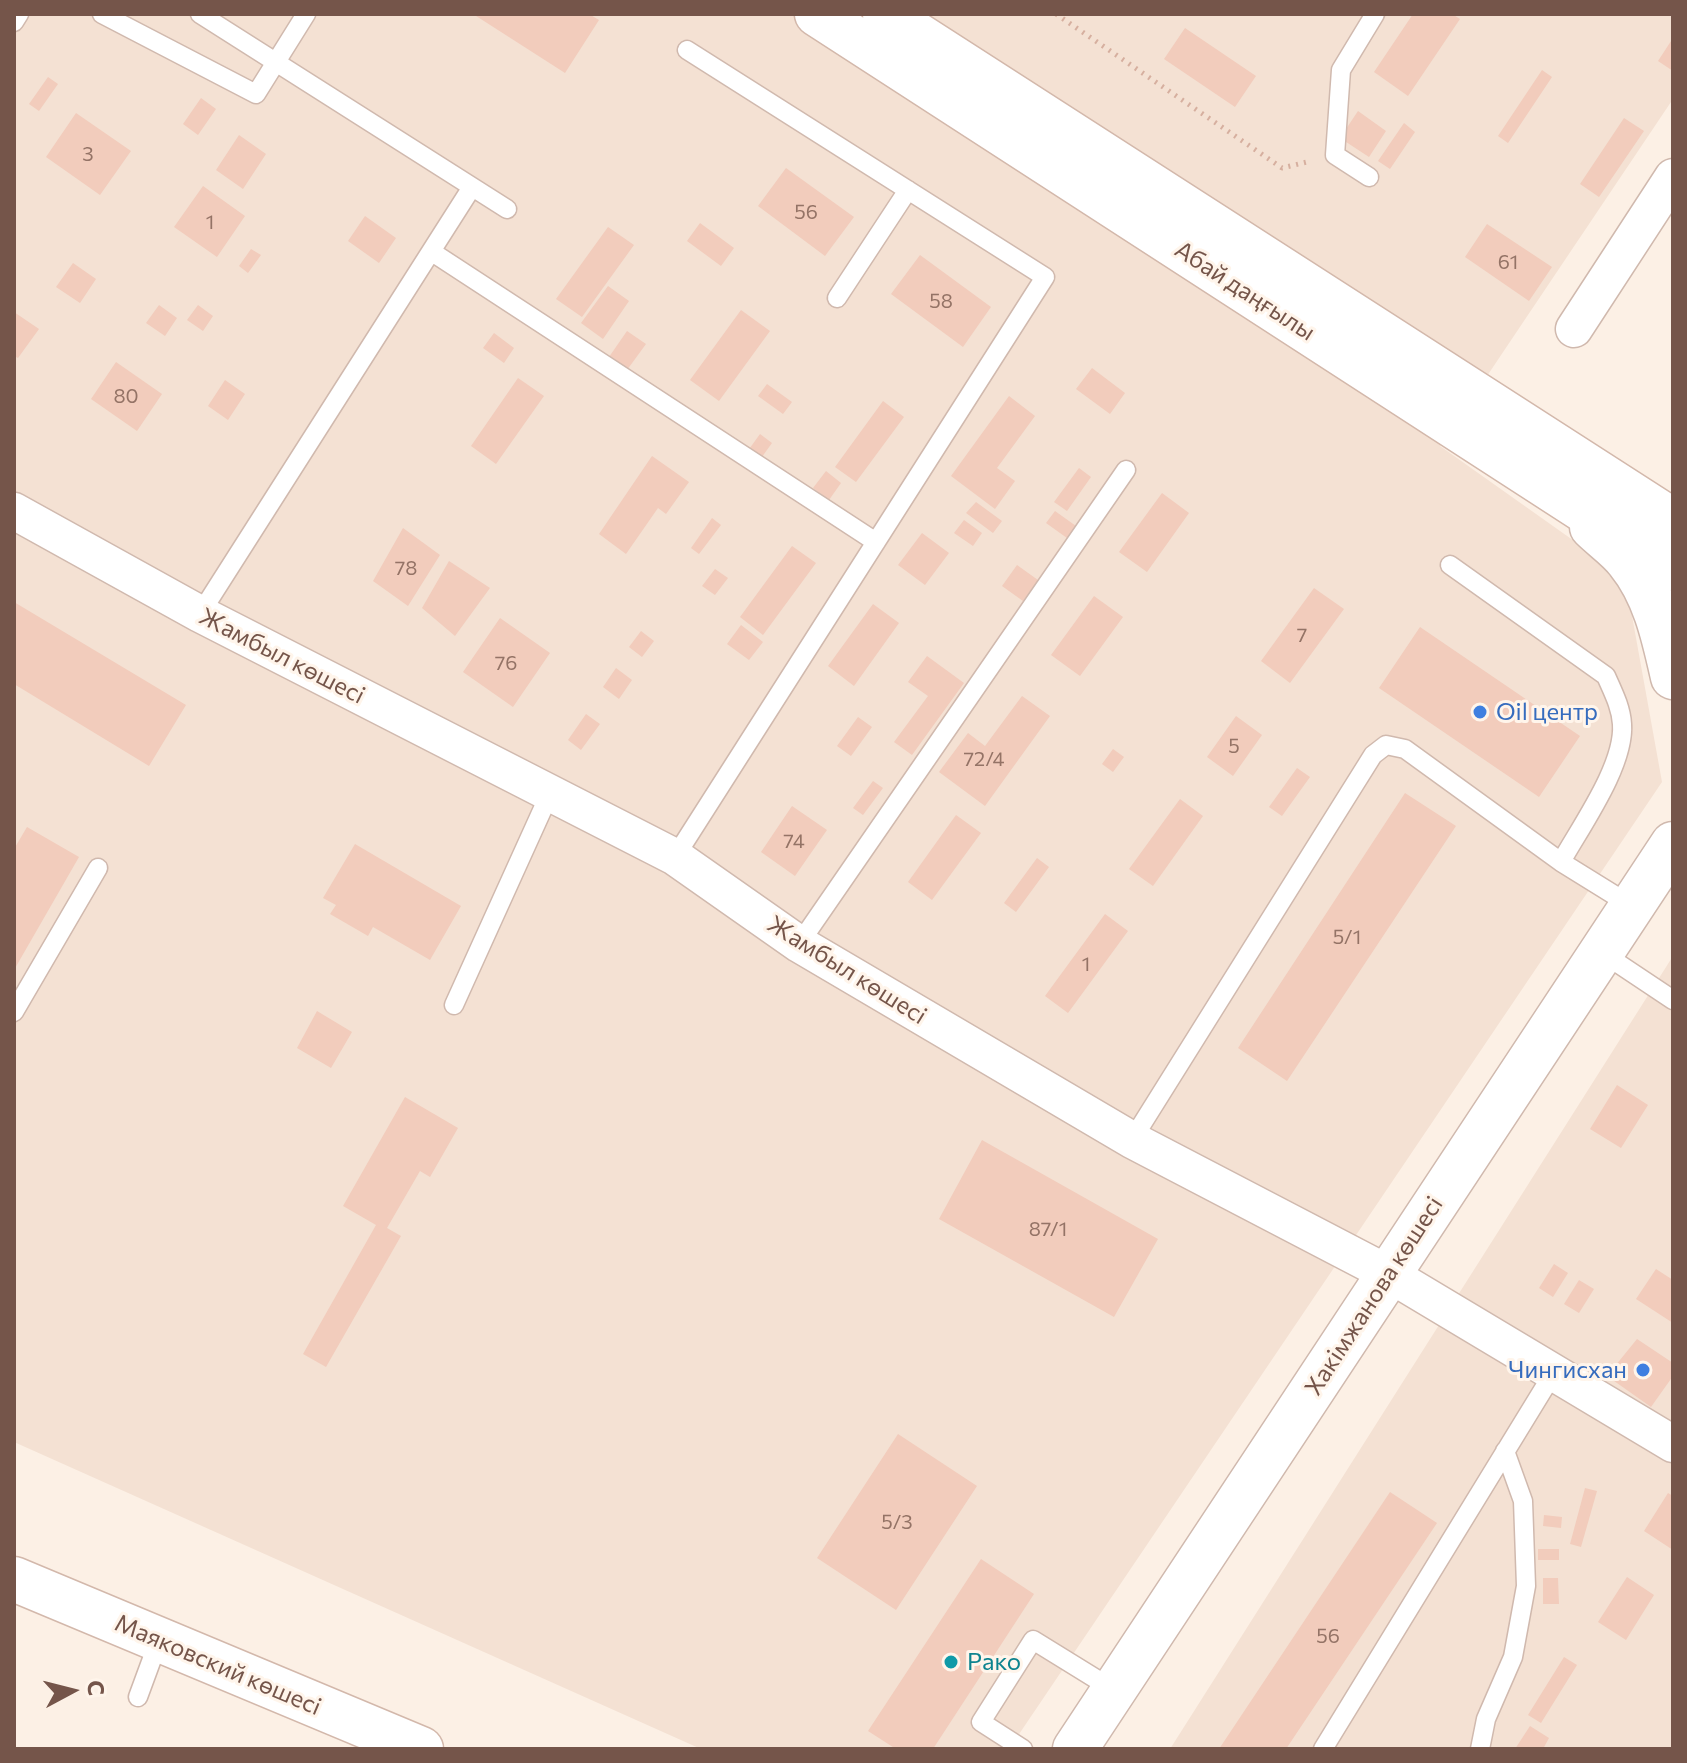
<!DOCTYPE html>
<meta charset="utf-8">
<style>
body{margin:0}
#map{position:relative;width:1687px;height:1763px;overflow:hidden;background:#fcf0e5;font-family:Commissioner,sans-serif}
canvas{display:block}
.frame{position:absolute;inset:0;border:16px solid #75554a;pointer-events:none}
.north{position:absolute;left:32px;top:1651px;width:80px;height:80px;-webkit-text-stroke:6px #fff5eb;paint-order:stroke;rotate:83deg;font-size:22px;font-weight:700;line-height:32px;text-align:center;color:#75554a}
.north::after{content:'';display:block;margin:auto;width:28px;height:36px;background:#75554a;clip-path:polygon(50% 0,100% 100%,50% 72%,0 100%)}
</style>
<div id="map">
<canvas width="1687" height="1763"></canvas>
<div class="frame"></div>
<div class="north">С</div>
</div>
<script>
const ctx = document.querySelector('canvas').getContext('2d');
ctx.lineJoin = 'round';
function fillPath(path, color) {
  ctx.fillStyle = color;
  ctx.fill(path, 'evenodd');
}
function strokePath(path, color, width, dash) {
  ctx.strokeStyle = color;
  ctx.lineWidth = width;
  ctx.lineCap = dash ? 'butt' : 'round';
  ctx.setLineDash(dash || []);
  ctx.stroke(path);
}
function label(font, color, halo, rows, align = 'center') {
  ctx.font = font + ' Commissioner,sans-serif';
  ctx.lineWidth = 6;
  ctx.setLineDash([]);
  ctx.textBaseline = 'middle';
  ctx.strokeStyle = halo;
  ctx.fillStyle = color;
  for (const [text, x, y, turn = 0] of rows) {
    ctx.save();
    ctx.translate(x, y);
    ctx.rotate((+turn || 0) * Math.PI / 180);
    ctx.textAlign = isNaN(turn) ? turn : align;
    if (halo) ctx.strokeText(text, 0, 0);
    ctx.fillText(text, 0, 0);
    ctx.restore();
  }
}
fillPath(new Path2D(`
 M 14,14 L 1673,14 L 1673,99 L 1440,446 L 1625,577 L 1662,782 L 1009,1749 L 701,1749 L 14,1442 Z
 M 1673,956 L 1673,1749 L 1170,1749 Z`), '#f4e1d3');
fillPath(new Path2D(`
 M 473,14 L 589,14 L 599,20 L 565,73 Z
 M 1413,14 L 1452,14 L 1460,19 L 1408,96 L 1374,72 Z
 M 1185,28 L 1256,76 L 1235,107 L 1164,59 Z
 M 1673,38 L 1673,71 L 1658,61 Z
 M 1542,70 L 1552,77 L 1508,143 L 1498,136 Z
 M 48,77 L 58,84 L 39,111 L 29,104 Z
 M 201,98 L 216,109 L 198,135 L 183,124 Z
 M 1358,111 L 1386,131 L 1369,157 L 1340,138 Z
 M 76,113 L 131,151 L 100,195 L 46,157 Z
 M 1624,118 L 1644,131 L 1599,197 L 1580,184 Z
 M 1404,123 L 1415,132 L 1390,169 L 1378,161 Z
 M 239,135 L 266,154 L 243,189 L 216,170 Z
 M 786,168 L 854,217 L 825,256 L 758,206 Z
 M 203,186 L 245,216 L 217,257 L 174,227 Z
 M 365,216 L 396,238 L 379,263 L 348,241 Z
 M 700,223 L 734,248 L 721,266 L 687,241 Z
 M 1487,224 L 1552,267 L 1529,301 L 1465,257 Z
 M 608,227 L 634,245 L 582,317 L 556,299 Z
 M 251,249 L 261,255 L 248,273 L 239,266 Z
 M 920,255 L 991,307 L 963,347 L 891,294 Z
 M 73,263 L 96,279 L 80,303 L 56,287 Z
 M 608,286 L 629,301 L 603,339 L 581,323 Z
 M 159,305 L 177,318 L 165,336 L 146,323 Z
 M 198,305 L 213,316 L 203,331 L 187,320 Z
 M 741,310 L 770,331 L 719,401 L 690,380 Z
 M 14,312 L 39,329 L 18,358 L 14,356 Z
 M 627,331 L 646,344 L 627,370 L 609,357 Z
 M 494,333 L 514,348 L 504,363 L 483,348 Z
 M 116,362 L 162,394 L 137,431 L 91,399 Z
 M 1092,368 L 1125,393 L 1110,414 L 1076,389 Z
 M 518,378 L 544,396 L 496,464 L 471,446 Z
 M 225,380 L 245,394 L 228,420 L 208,406 Z
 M 767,384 L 792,402 L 783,414 L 758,396 Z
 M 1009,396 L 1035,416 L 997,468 L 1015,481 L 995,509 L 951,476 Z
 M 883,401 L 904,417 L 856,482 L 835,467 Z
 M 760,434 L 772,443 L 759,461 L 747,452 Z
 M 652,456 L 689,482 L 666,514 L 658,508 L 626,554 L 599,534 Z
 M 1079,468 L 1091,477 L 1067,511 L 1054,502 Z
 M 826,471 L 841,483 L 829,500 L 813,488 Z
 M 1162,493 L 1189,513 L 1147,572 L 1119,552 Z
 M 976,502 L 1002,521 L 993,533 L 966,513 Z
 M 1055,511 L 1076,526 L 1067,538 L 1046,523 Z
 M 712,518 L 721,525 L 699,554 L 691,548 Z
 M 964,520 L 982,533 L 973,546 L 954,533 Z
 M 403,528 L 440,555 L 408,606 L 373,581 Z
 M 922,533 L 949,553 L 925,585 L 898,565 Z
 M 792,546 L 816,563 L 763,635 L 740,617 Z
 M 449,561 L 490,588 L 455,636 L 422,608 Z
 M 1017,565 L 1038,580 L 1023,601 L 1002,586 Z
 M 715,569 L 728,578 L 715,595 L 702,586 Z
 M 1314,588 L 1344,609 L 1290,683 L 1261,661 Z
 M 1094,596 L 1123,617 L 1080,676 L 1051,655 Z
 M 14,602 L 186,705 L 149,766 L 14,684 Z
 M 873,604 L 899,623 L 854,686 L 828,666 Z
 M 500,618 L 550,653 L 513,707 L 463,672 Z
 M 741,625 L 763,642 L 749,660 L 727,644 Z
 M 1420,627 L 1580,736 L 1539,797 L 1379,688 Z
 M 641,631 L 654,641 L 642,657 L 629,647 Z
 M 927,656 L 964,683 L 912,755 L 894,742 L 928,696 L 908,682 Z
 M 616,668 L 632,680 L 619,699 L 603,687 Z
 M 1022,696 L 1050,716 L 985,806 L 939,772 L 968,733 L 985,746 Z
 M 586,714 L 600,724 L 581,750 L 568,740 Z
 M 1236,716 L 1262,735 L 1233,776 L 1207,757 Z
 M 858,717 L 872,727 L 851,756 L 837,746 Z
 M 1113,749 L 1124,757 L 1113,772 L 1102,764 Z
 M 1297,768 L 1310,777 L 1282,816 L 1269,807 Z
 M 873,781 L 883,788 L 863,815 L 853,808 Z
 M 1405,793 L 1456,826 L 1287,1081 L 1238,1048 Z
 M 1180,799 L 1203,816 L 1153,886 L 1129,869 Z
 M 792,806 L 827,830 L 795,876 L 761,852 Z
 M 956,815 L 981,833 L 932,900 L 908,882 Z
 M 27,827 L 79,857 L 14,970 L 14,849 Z
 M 355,844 L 461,906 L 430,960 L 373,927 L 368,936 L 330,914 L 336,905 L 323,898 Z
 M 1037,858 L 1049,867 L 1016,912 L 1004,903 Z
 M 1105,914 L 1128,931 L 1068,1013 L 1045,996 Z
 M 317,1011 L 352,1032 L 331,1068 L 297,1048 Z
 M 1617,1085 L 1648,1105 L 1621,1148 L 1590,1129 Z
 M 405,1097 L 458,1128 L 430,1177 L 420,1171 L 387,1228 L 401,1236 L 326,1367 L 303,1354 L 376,1225 L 343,1206 Z
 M 982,1140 L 1158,1239 L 1114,1317 L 939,1219 Z
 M 1554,1264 L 1568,1273 L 1553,1297 L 1539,1288 Z
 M 1656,1269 L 1673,1280 L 1673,1323 L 1636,1299 Z
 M 1579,1280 L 1594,1289 L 1579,1313 L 1564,1304 Z
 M 1637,1339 L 1673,1363 L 1673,1376 L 1651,1407 L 1607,1376 Z
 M 898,1434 L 977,1486 L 896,1610 L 817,1558 Z
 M 1585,1488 L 1597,1491 L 1581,1547 L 1570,1544 Z
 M 1390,1492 L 1437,1523 L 1286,1749 L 1219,1749 Z
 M 1668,1493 L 1673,1496 L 1673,1550 L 1644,1531 Z
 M 1544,1515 L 1562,1517 L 1561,1528 L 1543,1526 Z
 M 1538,1549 L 1559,1549 L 1559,1560 L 1538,1560 Z
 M 981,1559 L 1034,1594 L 933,1749 L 896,1749 L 868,1731 Z
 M 1627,1577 L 1654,1595 L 1626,1640 L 1598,1622 Z
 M 1543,1578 L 1558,1578 L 1559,1604 L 1543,1604 Z
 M 1564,1657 L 1577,1665 L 1541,1723 L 1528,1715 Z
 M 1530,1726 L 1549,1738 L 1543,1749 L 1515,1749 Z`), '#f2ccbc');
const service = new Path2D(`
 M 102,14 L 256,94 L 306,14
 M 200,14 L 507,209
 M 14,22 L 19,14
 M 1369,177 L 1335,155 L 1341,70 L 1375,14
 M 432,252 L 876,542
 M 837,298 L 908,190
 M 1450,565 L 1606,676 C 1613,692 1621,707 1622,724 C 1625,765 1581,826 1561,862
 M 200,614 L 472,187
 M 675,857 L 1045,277 L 687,50
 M 799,944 L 1126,470
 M 1601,952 L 1673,1000
 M 454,1005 L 550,793
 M 14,1012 L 98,868
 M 1132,1140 L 1373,755 L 1386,745 L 1405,749 L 1561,862 L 1632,906
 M 138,1697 L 159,1640
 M 1023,1749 L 981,1722 L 1033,1640 L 1114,1690
 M 1323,1749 L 1554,1372
 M 1480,1749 L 1486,1719 L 1513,1657 L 1526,1586 L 1523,1501 L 1505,1451`);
const minor = new Path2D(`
 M 1574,329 L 1673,177
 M 14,511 L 200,614 L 675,857 L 799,944 L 1132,1140 L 1389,1274 L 1673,1444`);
const tertiary = new Path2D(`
 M 1592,527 C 1603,538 1618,548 1628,561 C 1655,594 1664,637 1673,677
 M 1075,1749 L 1673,844`);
const secondary = new Path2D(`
 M 817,14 L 1673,568
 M 885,14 L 1673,521
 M 14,1579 L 421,1749`);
strokePath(service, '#d0b9ae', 21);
strokePath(minor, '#d0b9ae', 39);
strokePath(tertiary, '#d0b9ae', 47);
strokePath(secondary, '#d3b8ab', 47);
strokePath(new Path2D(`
 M 1056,14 L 1282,168 L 1311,161`), '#d6af9f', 5, [2, 6]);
strokePath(service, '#fff', 18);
strokePath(minor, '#fff', 36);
strokePath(tertiary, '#fff', 44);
strokePath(secondary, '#fff', 44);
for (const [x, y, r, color] of [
 [1480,712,8,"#3f7fe0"],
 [1643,1370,8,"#3f7fe0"],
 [951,1662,8,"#0f9aa8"]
]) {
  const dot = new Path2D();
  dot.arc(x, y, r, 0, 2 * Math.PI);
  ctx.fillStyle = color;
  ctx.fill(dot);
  strokePath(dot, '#fff5eb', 3);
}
label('20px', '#947366', null, [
 ["3",88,154],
 ["56",806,212],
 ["1",210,222],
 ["61",1508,262],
 ["58",941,301],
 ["80",126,396],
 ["78",406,568],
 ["7",1302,635],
 ["76",506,663],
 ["5",1234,746],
 ["72/4",984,759],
 ["74",794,841],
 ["5/1",1347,937],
 ["1",1086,964],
 ["87/1",1048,1229],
 ["5/3",897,1522],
 ["56",1328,1636]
]);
label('24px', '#75554a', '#fff5eb', [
 ["Абай даңғылы",1245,291,33],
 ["Жамбыл көшесі",282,656,27],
 ["Жамбыл көшесі",847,970,32],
 ["Хакімжанова көшесі",1374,1296,-57],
 ["Маяковский көшесі",218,1665,23]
]);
label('24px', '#366cbe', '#fff5eb', [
 ["Oil центр",1496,712],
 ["Чингисхан",1627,1370,"right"]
], 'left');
label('24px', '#0d838f', '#fff5eb', [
 ["Рако",967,1662]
], 'left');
</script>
